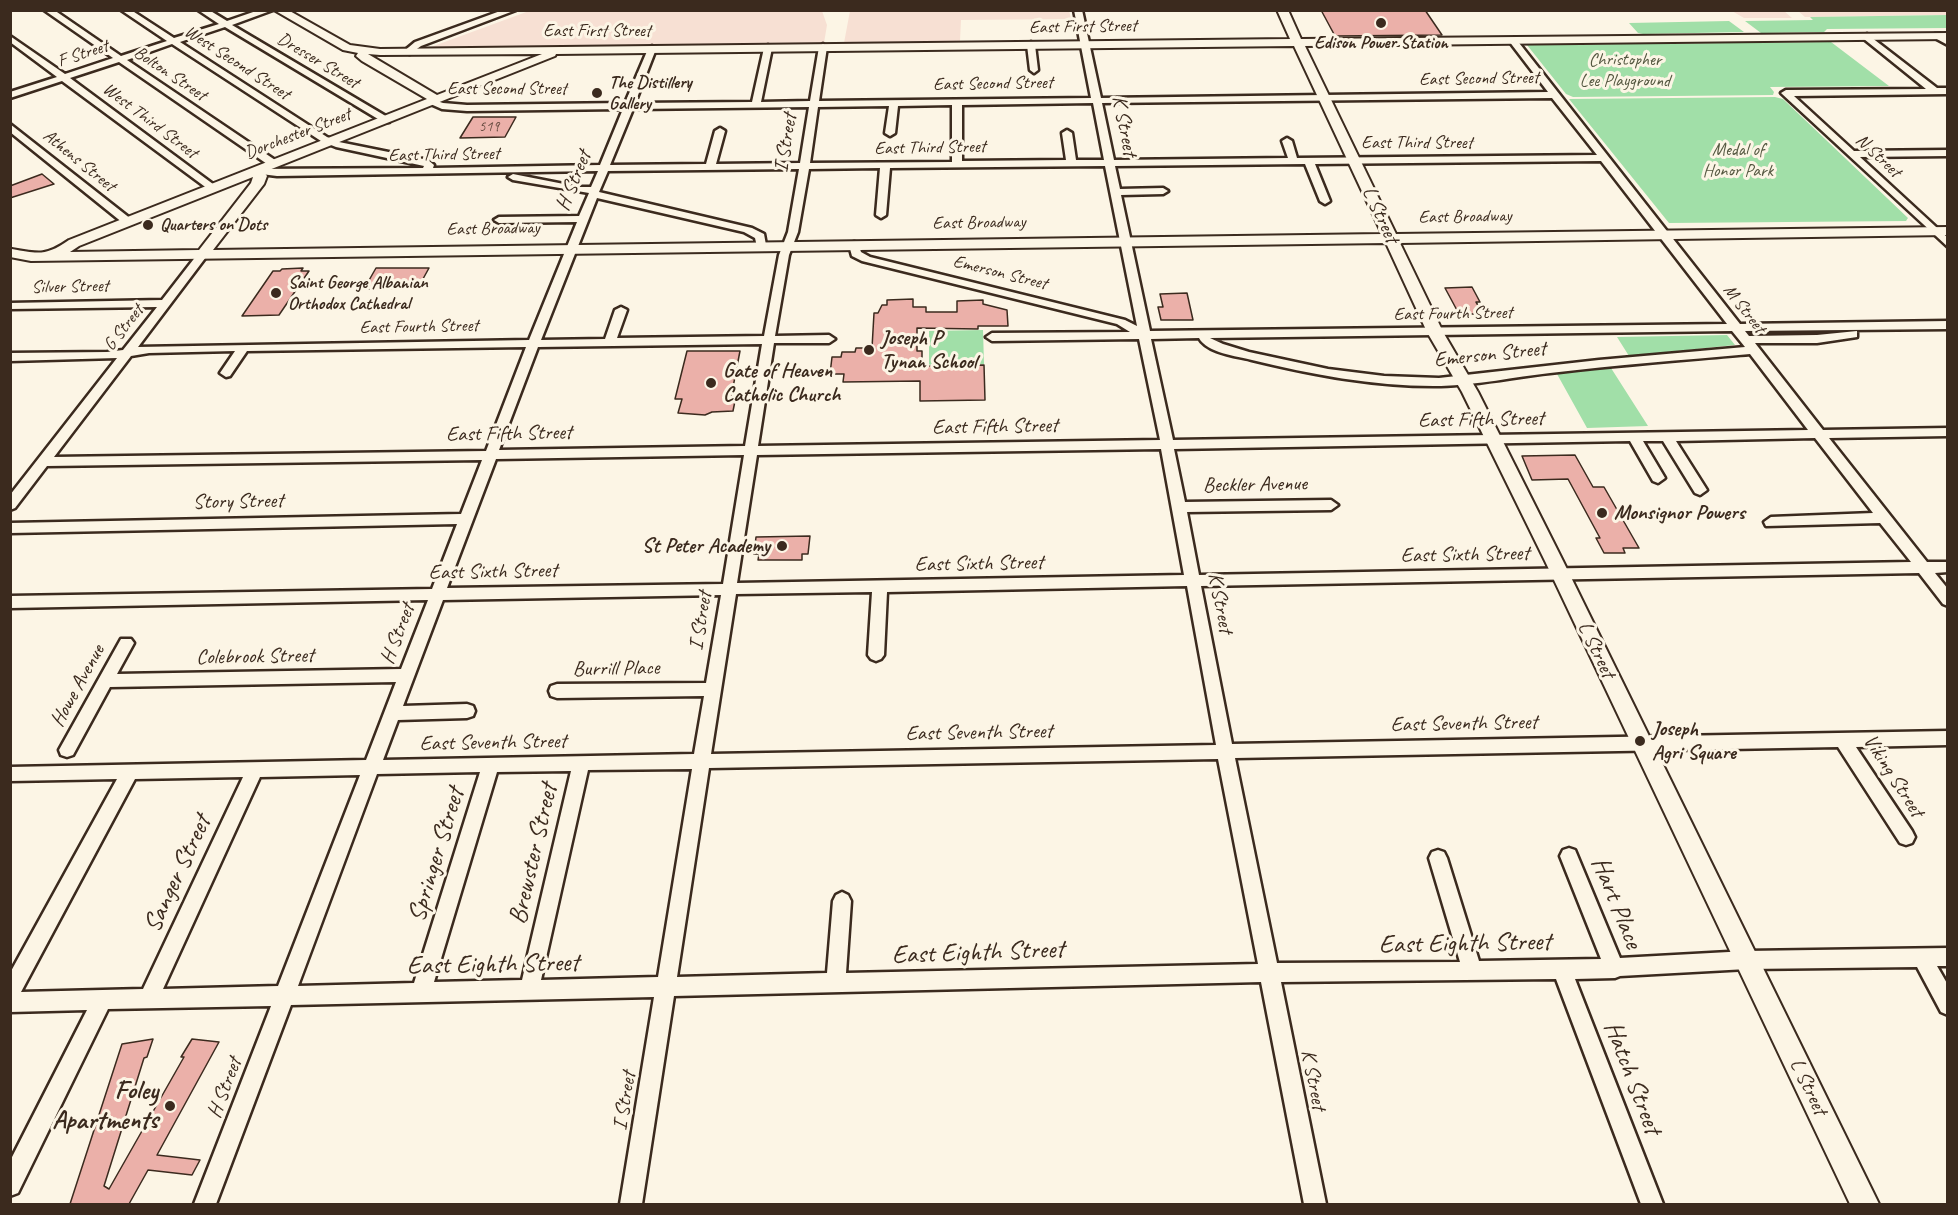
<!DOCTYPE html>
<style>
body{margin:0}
#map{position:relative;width:1958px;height:1215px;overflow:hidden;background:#fcf5e5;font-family:Caveat,sans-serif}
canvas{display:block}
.frame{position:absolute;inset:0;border:12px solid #3b2a1e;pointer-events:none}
</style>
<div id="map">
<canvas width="1958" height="1215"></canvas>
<div class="frame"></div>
</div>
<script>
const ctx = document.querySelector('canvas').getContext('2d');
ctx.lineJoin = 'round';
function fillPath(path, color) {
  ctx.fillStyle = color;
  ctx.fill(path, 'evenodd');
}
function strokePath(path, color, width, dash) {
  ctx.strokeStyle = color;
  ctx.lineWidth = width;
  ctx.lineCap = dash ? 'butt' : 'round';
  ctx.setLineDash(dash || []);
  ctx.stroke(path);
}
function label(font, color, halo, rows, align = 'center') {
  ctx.font = font + ' Caveat,sans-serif';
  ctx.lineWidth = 6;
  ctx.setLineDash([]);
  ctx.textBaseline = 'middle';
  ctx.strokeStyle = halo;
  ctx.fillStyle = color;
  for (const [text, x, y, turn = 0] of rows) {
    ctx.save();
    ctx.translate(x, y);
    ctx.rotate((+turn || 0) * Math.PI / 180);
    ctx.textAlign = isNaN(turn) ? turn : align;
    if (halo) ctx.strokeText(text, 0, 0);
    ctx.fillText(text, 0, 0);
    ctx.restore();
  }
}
fillPath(new Path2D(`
 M 1069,10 L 1071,19 L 961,20 L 960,41 L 844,43 L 850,11 Z
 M 1947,10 L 1947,15 L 1809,17 L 1805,17 L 1798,11 Z
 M 529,11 L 822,11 L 827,25 L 824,43 L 431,47 Z
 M 1732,11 L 1784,11 L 1792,18 L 1744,18 Z`), '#f7e0d3');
fillPath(new Path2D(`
 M 1947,15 L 1947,28 L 1827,29 L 1824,32 L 1761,33 L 1745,21 L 1813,20 L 1810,17 Z
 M 1729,21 L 1744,32 L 1643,34 L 1638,33 L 1629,23 Z
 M 1831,42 L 1889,86 L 1770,87 L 1774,92 L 1773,95 L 1573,97 L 1566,94 L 1527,45 Z
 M 1775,97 L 1783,99 L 1908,218 L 1906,221 L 1669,223 L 1569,99 Z
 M 983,330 L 984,364 L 929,365 L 929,331 Z
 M 1727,335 L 1735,345 L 1629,356 L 1617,337 Z
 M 1611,368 L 1648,426 L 1587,428 L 1557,374 Z`), '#a1dfa8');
const building = new Path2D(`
 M 1321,10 L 1425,10 L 1442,35 L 1335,36 Z
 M 473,117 L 516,117 L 505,137 L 460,138 Z
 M 42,174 L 54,184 L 10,198 L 10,186 Z
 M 303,268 L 301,271 L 309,271 L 279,315 L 242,316 L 273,271 L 280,271 L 282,269 Z
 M 376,268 L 429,268 L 418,288 L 364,289 Z
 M 1472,287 L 1480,302 L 1476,302 L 1483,314 L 1459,314 L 1445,288 Z
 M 1187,293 L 1193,320 L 1161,320 L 1158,307 L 1163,307 L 1160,294 Z
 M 913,299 L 913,307 L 926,307 L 926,312 L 957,312 L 957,301 L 983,300 L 983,304 L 1007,310 L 1008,326 L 978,326 L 978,329 L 917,328 L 917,351 L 922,351 L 922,362 L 925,362 L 925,366 L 984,365 L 985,400 L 920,401 L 920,381 L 843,382 L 844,374 L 830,374 L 832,357 L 841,357 L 842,352 L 855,352 L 856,348 L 872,348 L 874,313 L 878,313 L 882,305 L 887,305 L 887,300 Z
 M 687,351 L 740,351 L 734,382 L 732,396 L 736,396 L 733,411 L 712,412 L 705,415 L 678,413 L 682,399 L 675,399 Z
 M 1575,455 L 1593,487 L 1604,487 L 1639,548 L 1623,548 L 1625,553 L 1604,553 L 1596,538 L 1600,538 L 1568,479 L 1532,480 L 1522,456 Z
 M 810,536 L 808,554 L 802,554 L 802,560 L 758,560 L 759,554 L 754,554 L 756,537 Z
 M 153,1039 L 147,1057 L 144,1058 L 104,1186 L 109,1189 L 184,1057 L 181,1057 L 192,1039 L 219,1042 L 157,1155 L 200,1160 L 192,1175 L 148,1170 L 129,1204 L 70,1204 L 122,1044 Z`);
fillPath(building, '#ebb0a9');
strokePath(building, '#3b2a1e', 1.5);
const minor = new Path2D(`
 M 44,10 L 54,10 L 121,56 L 167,41 L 121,10 L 131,10 L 174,38 L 219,24 L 198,10 L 209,10 L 227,21 L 259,10 L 273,10 L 232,25 L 389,118 L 389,122 L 383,122 L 225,27 L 180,42 L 327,137 L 339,142 L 428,160 L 434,165 L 433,168 L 600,165 L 623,109 L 467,111 L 442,109 L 426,102 L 431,99 L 443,103 L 467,105 L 625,103 L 648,49 L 652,46 L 656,49 L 635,103 L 752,102 L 764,48 L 768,45 L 772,48 L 761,102 L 810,101 L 819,47 L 823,44 L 827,47 L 819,101 L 1091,98 L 1074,10 L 1082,10 L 1101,98 L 1548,92 L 1509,41 L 1516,39 L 1740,324 L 1948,321 L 1948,329 L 1745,331 L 1749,336 L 1817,335 L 1857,331 L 1857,337 L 1817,343 L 1755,343 L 1823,430 L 1948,428 L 1948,436 L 1829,438 L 1927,562 L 1948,562 L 1948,572 L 1935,573 L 1948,589 L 1948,606 L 1943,604 L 1919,573 L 1201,586 L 1232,744 L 1948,731 L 1948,745 L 1856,747 L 1912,831 L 1915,837 L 1912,843 L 1906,845 L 1900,843 L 1838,747 L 1235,758 L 1277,963 L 1460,962 L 1429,858 L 1432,852 L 1438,850 L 1444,852 L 1447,858 L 1479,961 L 1601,959 L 1560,856 L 1563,850 L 1569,848 L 1575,850 L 1620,958 L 1747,951 L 1948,948 L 1948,966 L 1937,966 L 1948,985 L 1948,1015 L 1941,1012 L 1917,967 L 1747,969 L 1620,976 L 1615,978 L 1575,979 L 1663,1204 L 1641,1204 L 1556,979 L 1281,982 L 1326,1204 L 1304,1204 L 1261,982 L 674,996 L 642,1204 L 620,1204 L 654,997 L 291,1005 L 216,1204 L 194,1204 L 271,1006 L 108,1009 L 18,1193 L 10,1196 L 10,1161 L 87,1010 L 10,1012 L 10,973 L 117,779 L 10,781 L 10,767 L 366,760 L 396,682 L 110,687 L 73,755 L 67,757 L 61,755 L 59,750 L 121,639 L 131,639 L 134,643 L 117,674 L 401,669 L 428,600 L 10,608 L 10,596 L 432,589 L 457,524 L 10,533 L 10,523 L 461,514 L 482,460 L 47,466 L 15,508 L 10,510 L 10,495 L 117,358 L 10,361 L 10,353 L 107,352 L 123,350 L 157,307 L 10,309 L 10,303 L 162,300 L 200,251 L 204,250 L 209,253 L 138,347 L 529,340 L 577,222 L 499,223 L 494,220 L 499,217 L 579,216 L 589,193 L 513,180 L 508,177 L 513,174 L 579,187 L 591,187 L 598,171 L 277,176 L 253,173 L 253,169 L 423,168 L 424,166 L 336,147 L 321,141 L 172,44 L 127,60 L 278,162 L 278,166 L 270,166 L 119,62 L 70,78 L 217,187 L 208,189 L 62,81 L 10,98 L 10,92 L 57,77 L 10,42 L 10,36 L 65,74 L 113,58 ZM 1552,98 L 1597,155 L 1297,158 L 1292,141 L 1287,138 L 1282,141 L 1288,158 L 1114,160 L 1102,103 ZM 1093,103 L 1104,160 L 1076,160 L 1072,133 L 1067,130 L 1062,133 L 1066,160 L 962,161 L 962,105 ZM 952,105 L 952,162 L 810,163 L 818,107 L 889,106 L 885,133 L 890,136 L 895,133 L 898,106 ZM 809,107 L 800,163 L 716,164 L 725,131 L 720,128 L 715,131 L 706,164 L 610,165 L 633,109 ZM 1601,161 L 1727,324 L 1150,331 L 1121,195 L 1163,194 L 1168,191 L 1163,188 L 1120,189 L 1115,166 L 1305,164 L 1320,201 L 1325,204 L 1330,201 L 1315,164 ZM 1105,166 L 1137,326 L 1125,320 L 870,257 L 861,252 L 858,243 L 854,242 L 849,245 L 852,256 L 862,261 L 1117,324 L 1130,332 L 992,333 L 986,337 L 992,341 L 1139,339 L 1160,440 L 758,446 L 774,343 L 829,343 L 835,339 L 829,335 L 775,336 L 789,255 L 798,232 L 809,169 L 880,168 L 876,215 L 881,218 L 886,215 L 890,168 ZM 799,169 L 788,232 L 779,255 L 764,336 L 617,338 L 627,310 L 621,307 L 615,310 L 605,339 L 541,340 L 597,198 L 744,232 L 755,238 L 757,247 L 761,248 L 766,245 L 764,234 L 752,228 L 599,192 L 608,171 ZM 1732,331 L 1745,347 L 1599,360 L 1439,378 L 1384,376 L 1328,369 L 1249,352 L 1223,344 L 1210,338 ZM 1199,338 C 1207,353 1237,356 1252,360 C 1314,375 1377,387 1441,386 C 1478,385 1514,377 1550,373 C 1616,365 1683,360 1750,354 L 1808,430 L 1173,440 L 1151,339 ZM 762,344 L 745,446 L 499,450 L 538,347 ZM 526,347 L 486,451 L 54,457 L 131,356 L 149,353 L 235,351 L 220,373 L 226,377 L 230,376 L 247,351 ZM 1815,438 L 1873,513 L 1771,517 L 1764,522 L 1766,526 L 1880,523 L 1911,562 L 1199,575 L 1187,512 L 1331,510 L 1338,505 L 1331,500 L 1185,502 L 1174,449 L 1630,441 L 1653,481 L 1658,483 L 1665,478 L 1643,441 L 1663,441 L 1695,493 L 1700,495 L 1707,490 L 1676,441 ZM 1161,449 L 1184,575 L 737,583 L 757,455 ZM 744,455 L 723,584 L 447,588 L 496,459 ZM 1187,586 L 1216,745 L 711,754 L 736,594 L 872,592 L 868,655 L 871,659 L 876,661 L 881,659 L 884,655 L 887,592 ZM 721,595 L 706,683 L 557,684 L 551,686 L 549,691 L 551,696 L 557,698 L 704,696 L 694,754 L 383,760 L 398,720 L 467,718 L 473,716 L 475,711 L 473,706 L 467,704 L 403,706 L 443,600 ZM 1218,759 L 1258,964 L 846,973 L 851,901 L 848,895 L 842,892 L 836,895 L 833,901 L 827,973 L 677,977 L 709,768 ZM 692,769 L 658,977 L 541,980 L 588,770 ZM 571,771 L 522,980 L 434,982 L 497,772 ZM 480,772 L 414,983 L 298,986 L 377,774 ZM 360,775 L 278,986 L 163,989 L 260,777 ZM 243,777 L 143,989 L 21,992 L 135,779 Z
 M 503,10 L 516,10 L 421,46 L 410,54 L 403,52 L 415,42 Z
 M 1867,34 L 1937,88 L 1948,88 L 1948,94 L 1794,96 L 1854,151 L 1948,150 L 1948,156 L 1860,157 L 1948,238 L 1948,247 L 1781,93 L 1786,90 L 1926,89 L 1864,39 L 1863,37 Z
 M 1935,34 L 1941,34 L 1948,39 L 1948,45 L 1935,38 Z
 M 1031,42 L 1035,45 L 1038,70 L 1034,73 L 1030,70 L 1027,45 Z
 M 10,124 L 131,219 L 131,223 L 123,223 L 10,132 Z`);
const major = new Path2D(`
 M 274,10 L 288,10 L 350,45 L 380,49 L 1290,39 L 1277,10 L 1288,10 L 1301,39 L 1948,33 L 1948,39 L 1305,46 L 1396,234 L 1948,227 L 1948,235 L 1400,243 L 1443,332 L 1478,392 L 1563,561 L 1879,1204 L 1850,1204 L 1545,561 L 1462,392 L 1427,332 L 1386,243 L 31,261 L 10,257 L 12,249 C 39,254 46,256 69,240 L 427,99 L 362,61 L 356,56 L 358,53 L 343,50 ZM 1294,46 L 1382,234 L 213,250 L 264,184 L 267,176 L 264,172 L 555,56 L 556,54 ZM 368,54 L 380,55 L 542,54 L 437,95 ZM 253,177 L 251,183 L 199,250 L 70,252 L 79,246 Z`);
strokePath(minor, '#3b2a1e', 5);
strokePath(major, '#3b2a1e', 4);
fillPath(minor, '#fcf5e5');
fillPath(major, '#fcf5e5');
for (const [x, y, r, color] of [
 [1381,23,6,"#3b2a1e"],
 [597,93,6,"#3b2a1e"],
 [148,225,6,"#3b2a1e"],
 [276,293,6,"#3b2a1e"],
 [869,350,6,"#3b2a1e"],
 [711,383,6,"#3b2a1e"],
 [1602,513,6,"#3b2a1e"],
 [782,546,6,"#3b2a1e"],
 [1640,741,6,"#3b2a1e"],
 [170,1106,6,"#3b2a1e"]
]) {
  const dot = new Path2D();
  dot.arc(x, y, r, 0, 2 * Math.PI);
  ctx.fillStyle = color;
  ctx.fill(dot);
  strokePath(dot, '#fcf5e5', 2);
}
label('15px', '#674c41', null, [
 ["519",489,127]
]);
label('18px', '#3b2a1e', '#fcf5e5', [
 ["East First Street",1083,27,-1],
 ["East First Street",597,31],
 ["F Street",83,54,-18],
 ["Dresser Street",318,61,31],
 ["West Second Street",237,63,33],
 ["Bolton Street",170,74,34],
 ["East Second Street",1479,79,-1],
 ["East Second Street",993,84,-1],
 ["East Second Street",507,89],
 ["West Third Street",150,121,37],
 ["Dorchester Street",298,134,-21],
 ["East Third Street",1417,143],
 ["East Third Street",930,148,-1],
 ["East Third Street",444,155,-1],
 ["N Street",1878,156,43],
 ["Athens Street",79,161,39],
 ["East Broadway",1465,217,-1],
 ["East Broadway",979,223,-1],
 ["East Broadway",493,229,-1],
 ["Emerson Street",1000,273,14],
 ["Silver Street",70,287,-1],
 ["M Street",1744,309,52],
 ["East Fourth Street",1453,314,-1],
 ["East Fourth Street",419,327,-1],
 ["G Street",124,328,-52]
]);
label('bold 18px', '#3b2a1e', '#fcf5e5', [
 ["Edison Power Station",1381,43,"center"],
 ["The Distillery",609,83],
 ["Gallery",609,104],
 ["Quarters on Dots",160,225],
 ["Saint George Albanian",288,283],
 ["Orthodox Cathedral",288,304]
], 'left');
label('18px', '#545740', '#fcf5e5', [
 ["Christopher",1625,60],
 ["Lee Playground",1625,81],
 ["Medal of",1738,150],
 ["Honor Park",1738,171]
]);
label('21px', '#3b2a1e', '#fcf5e5', [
 ["K Street",1124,126,79],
 ["I Street",786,143,-81],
 ["H Street",574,181,-68],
 ["L Street",1380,215,65],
 ["Emerson Street",1490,355,-6],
 ["East Fifth Street",1481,420,-1],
 ["East Fifth Street",995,427,-1],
 ["East Fifth Street",509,434,-1],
 ["Beckler Avenue",1255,485,-1],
 ["Story Street",238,502,-1],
 ["East Sixth Street",1465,555,-1],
 ["East Sixth Street",979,564,-1],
 ["East Sixth Street",493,572,-1],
 ["K Street",1220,603,79],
 ["I Street",701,621,-81],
 ["H Street",398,634,-69],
 ["L Street",1596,650,64],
 ["Colebrook Street",255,657,-1],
 ["Burrill Place",616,669,-1],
 ["Howe Avenue",78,686,-61],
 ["East Seventh Street",1464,724,-1],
 ["East Seventh Street",979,733,-1],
 ["East Seventh Street",493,743,-1],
 ["Viking Street",1893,776,57],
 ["K Street",1313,1080,79],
 ["L Street",1808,1087,64],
 ["H Street",225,1088,-69],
 ["I Street",625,1101,-81]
]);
label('bold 21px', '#3b2a1e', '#fcf5e5', [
 ["Joseph P",881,338],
 ["Tynan School",881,362],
 ["Gate of Heaven",723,371],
 ["Catholic Church",723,395],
 ["Monsignor Powers",1614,513],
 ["St Peter Academy",770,546,"right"],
 ["Joseph",1652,729],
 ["Agri Square",1652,753]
], 'left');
label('26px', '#3b2a1e', '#fcf5e5', [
 ["Brewster Street",534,854,-77],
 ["Springer Street",437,855,-73],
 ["Sanger Street",178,874,-65],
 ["Hart Place",1616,903,68],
 ["East Eighth Street",1465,944,-1],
 ["East Eighth Street",978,953,-2],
 ["East Eighth Street",493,965,-1],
 ["Hatch Street",1632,1078,69]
]);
label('bold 26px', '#3b2a1e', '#fcf5e5', [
 ["Foley",158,1091],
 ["Apartments",158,1121]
], 'right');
</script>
